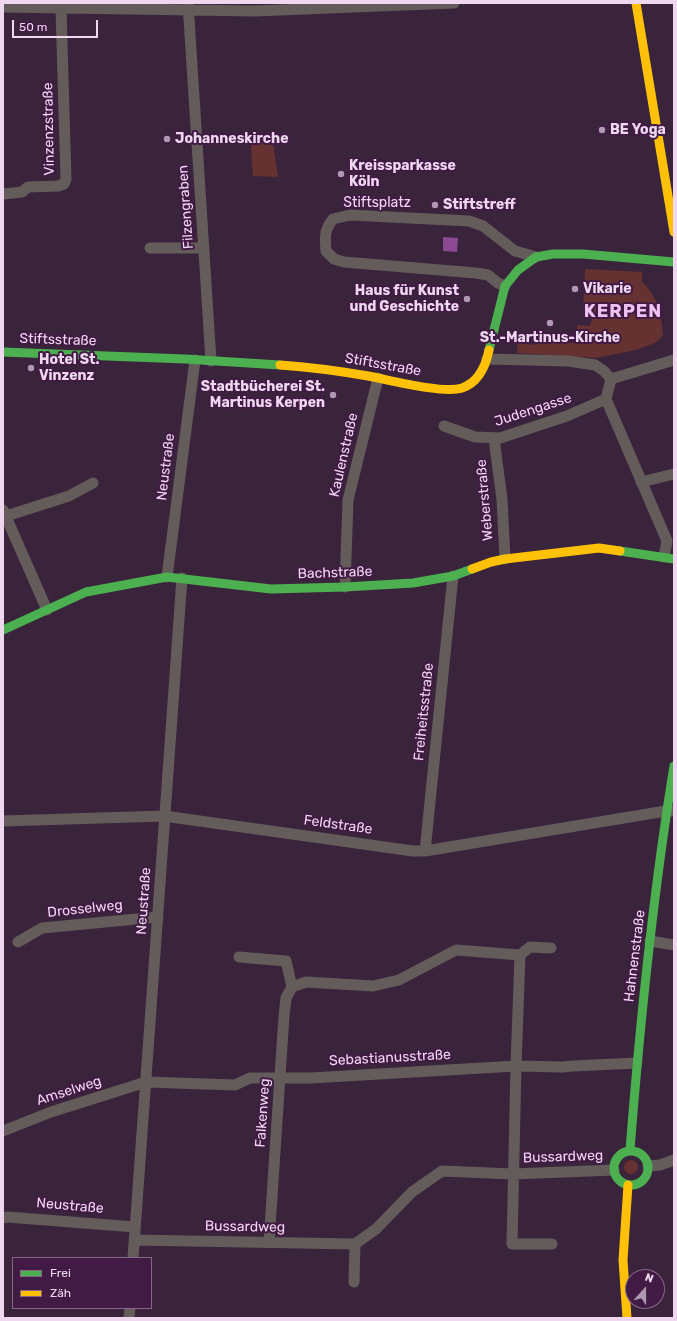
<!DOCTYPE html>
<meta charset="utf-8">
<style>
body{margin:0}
#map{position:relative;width:677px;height:1321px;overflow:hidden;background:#39243b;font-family:Rubik,sans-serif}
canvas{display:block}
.frame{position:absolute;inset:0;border:4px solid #efd7f0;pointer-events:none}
.legend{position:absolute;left:12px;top:1257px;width:140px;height:52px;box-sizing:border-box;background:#411b44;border:1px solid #876689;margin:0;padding:5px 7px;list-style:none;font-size:12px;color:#efd7f0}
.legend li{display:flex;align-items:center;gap:8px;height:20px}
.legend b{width:20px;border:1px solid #876689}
.north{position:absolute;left:625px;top:1269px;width:40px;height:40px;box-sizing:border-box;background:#411b44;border:1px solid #876689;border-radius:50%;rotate:21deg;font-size:11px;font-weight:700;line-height:16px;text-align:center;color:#efd7f0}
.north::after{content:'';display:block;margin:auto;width:14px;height:18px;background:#af98b1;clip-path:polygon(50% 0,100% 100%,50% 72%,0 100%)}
.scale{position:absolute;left:12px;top:20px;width:86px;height:18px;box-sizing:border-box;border:2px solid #efd7f0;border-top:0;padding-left:5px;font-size:12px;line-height:14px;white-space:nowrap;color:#efd7f0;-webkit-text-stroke:3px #411b44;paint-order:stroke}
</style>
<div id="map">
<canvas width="677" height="1321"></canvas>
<div class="frame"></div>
<ul class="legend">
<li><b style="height:5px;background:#4caf50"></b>Frei</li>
<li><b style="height:5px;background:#ffc107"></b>Zäh</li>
</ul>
<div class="north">N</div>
<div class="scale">50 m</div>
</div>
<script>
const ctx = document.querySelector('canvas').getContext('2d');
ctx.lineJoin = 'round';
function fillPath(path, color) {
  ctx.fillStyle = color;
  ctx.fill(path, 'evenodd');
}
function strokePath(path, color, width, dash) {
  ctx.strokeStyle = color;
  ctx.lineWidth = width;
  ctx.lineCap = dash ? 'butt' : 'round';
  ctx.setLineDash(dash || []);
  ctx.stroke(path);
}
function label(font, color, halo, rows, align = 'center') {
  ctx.font = font + ' Rubik,sans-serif';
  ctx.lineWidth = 4;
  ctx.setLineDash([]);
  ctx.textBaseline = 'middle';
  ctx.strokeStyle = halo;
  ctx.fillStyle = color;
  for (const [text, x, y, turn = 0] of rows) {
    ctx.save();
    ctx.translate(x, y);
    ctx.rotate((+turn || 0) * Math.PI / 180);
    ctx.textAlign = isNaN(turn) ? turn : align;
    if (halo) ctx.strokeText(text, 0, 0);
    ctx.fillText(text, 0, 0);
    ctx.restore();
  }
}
fillPath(new Path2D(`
 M 250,136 L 272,136 L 278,177 L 253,176 Z
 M 585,269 L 642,272 L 642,282 C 657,294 662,317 663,336 L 655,343 L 636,350 L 596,358 L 517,353 L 518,340 L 525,340 L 529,344 L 535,345 L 535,342 L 577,343 L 577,325 L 589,326 L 592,321 L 592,317 L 589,312 L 583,312 Z
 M624 1167a7 7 0 1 1 14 0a7 7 0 1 1-14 0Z`), '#663131');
fillPath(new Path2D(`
 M 443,237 L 458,238 L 457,252 L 443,251 Z`), '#8a4990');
strokePath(new Path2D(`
 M 188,3 L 211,361
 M 3,7 L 255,11 L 454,3
 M 3,194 L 22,192 L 28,187 L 58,186 L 64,184 L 66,179 L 61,9
 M 150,248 L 204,248
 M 505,286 L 498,283 L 488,275 L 476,273 L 344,262 L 334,259 L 326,251 C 325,237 324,230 333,219 L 350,215 L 469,221 L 483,226 L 515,251 L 536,257
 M 487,359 L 568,361 L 595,365 L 604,371 L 611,379
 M 611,379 L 606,399 L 667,541 L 664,557
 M 611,379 L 674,360
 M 444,426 L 475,437 L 500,438 L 567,416 L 606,399
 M 494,439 L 502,499 L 505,559
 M 641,482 L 674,474
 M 3,510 L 47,610
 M 6,516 L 69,496 L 93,483
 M 167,577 L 195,360
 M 345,587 L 348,500 L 378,378
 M 3,821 L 164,816 L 413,851 L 425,851 L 666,811 L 672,811
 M 425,851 L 453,576
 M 650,941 L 674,945
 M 18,942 L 42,928 L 158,917
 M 520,955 L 530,947 L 551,948
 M 239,957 L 286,961 L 292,987 L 286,998 L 284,1016 L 269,1242
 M 292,987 L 306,982 L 373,986 L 399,980 L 456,950 L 520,955 L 516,1066 L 512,1244 L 552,1244
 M 3,1131 L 51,1112 L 146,1082 L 235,1085 L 250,1078 L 311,1078 L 516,1066 L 563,1067 L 572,1066 L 637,1063
 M 648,1166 L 660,1165 L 674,1160
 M 3,1218 L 7,1217 L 135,1227
 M 134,1240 L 355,1244 L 376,1229 L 412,1192 L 442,1171 L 513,1174 L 614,1170
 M 133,1258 L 182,578
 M 354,1282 L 355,1244
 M 129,1318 L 130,1308`), '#645c5b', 11);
strokePath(new Path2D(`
 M 489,350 L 505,286 L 518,270 L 536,257 L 553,254 L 583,254 L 674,262
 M 3,352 L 185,359 L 280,365
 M 620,551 L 674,559
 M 3,630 L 86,592 L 167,577 L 271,589 L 345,587 L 413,583 L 453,576 L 472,569
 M 630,1150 C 640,1022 653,893 674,766
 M614 1168a17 17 0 1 1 34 0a17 17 0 1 1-34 0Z`), '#4caf50', 9);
strokePath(new Path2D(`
 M 636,3 L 674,232
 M 280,365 C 309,367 339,371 368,376 C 390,380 443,394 462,388 C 479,382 486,365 489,350
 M 472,569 L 491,562 L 505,559 L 599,548 L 620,551
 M 627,1318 L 623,1260 L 628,1185`), '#ffc107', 9);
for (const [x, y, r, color] of [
 [602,130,4,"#af98b1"],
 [167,139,4,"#af98b1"],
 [341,174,4,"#af98b1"],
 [435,205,4,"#af98b1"],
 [575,289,4,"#af98b1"],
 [467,299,4,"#af98b1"],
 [550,323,4,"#af98b1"],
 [31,368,4,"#af98b1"],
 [333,395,4,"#af98b1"]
]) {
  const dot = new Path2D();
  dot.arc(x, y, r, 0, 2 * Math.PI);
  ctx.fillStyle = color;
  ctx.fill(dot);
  strokePath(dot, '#411b44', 1.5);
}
label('14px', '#efd7f0', '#411b44', [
 ["Vinzenzstraße",49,129,-91],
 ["Stiftsplatz",377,203],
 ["Filzengraben",186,207,-94],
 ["Stiftsstraße",58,340,2],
 ["Stiftsstraße",383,365,10],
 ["Judengasse",533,410,-18],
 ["Kaulenstraße",344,455,-77],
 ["Neustraße",166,467,-83],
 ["Weberstraße",485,500,-95],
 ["Bachstraße",335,573,-2],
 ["Freiheitsstraße",424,712,-84],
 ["Feldstraße",338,825,8],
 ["Neustraße",144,901,-86],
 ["Drosselweg",85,909,-6],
 ["Hahnenstraße",635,956,-83],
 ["Sebastianusstraße",390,1058,-3],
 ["Amselweg",69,1091,-18],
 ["Falkenweg",263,1113,-86],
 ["Bussardweg",563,1157,-2],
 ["Neustraße",70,1206,5],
 ["Bussardweg",245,1227,1]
]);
label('bold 14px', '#efd7f0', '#411b44', [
 ["BE Yoga",610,130],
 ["Johanneskirche",175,139],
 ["Kreissparkasse",349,166],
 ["Köln",349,182],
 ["Stiftstreff",443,205],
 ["Vikarie",583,289],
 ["Haus für Kunst",459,291,"right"],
 ["und Geschichte",459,307,"right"],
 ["St.-Martinus-Kirche",550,338,"center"],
 ["Hotel St.",39,360],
 ["Vinzenz",39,376],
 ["Stadtbücherei St.",325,387,"right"],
 ["Martinus Kerpen",325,403,"right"]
], 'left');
ctx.letterSpacing = '1px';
label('bold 18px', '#efc0f2', '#411b44', [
 ["KERPEN",623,312]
]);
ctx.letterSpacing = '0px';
</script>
